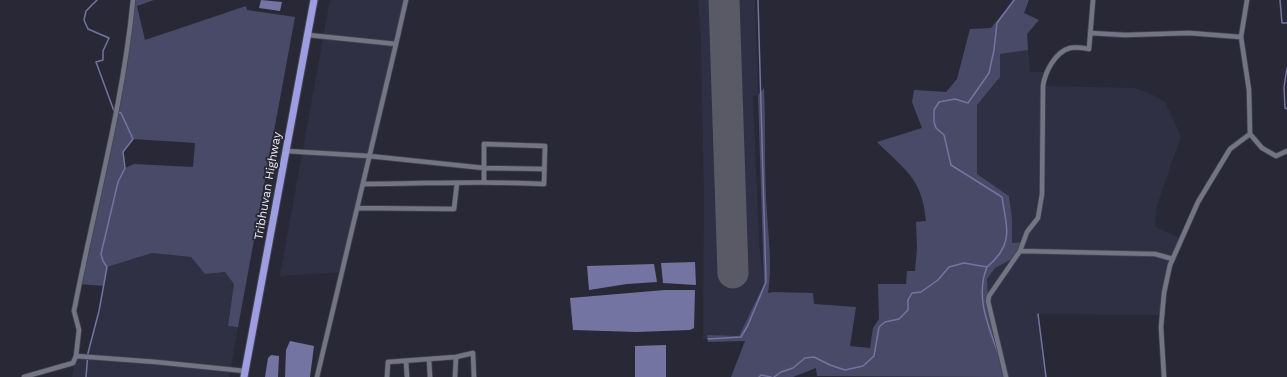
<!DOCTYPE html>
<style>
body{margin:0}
canvas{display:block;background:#282836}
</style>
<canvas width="1287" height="377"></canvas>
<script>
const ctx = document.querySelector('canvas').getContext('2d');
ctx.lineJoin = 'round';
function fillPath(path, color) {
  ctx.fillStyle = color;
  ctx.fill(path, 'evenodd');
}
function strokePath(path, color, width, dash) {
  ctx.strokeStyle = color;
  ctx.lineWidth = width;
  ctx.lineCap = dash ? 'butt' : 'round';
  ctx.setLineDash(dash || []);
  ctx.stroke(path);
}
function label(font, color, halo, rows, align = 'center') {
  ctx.font = font + ' "Work Sans",sans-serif';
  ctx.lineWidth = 4;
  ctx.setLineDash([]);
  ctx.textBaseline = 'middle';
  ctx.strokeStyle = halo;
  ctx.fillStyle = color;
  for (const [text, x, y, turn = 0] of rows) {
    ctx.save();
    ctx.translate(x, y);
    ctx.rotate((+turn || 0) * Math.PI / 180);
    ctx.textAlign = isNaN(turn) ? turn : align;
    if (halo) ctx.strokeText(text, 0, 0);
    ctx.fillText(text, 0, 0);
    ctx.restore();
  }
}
fillPath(new Path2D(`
 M 330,0 L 406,0 L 342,272 L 280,276 Z
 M 698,0 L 755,0 L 758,95 L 753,96 L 759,244 L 764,284 L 739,336 L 703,339 L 704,199 L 701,40 Z
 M 1028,50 L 1030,72 L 1045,72 L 1043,86 L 1134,88 L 1151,94 L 1165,102 L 1181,136 L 1157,205 L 1155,227 L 1182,239 L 1170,265 L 1162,315 L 1038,314 L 1046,377 L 1006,377 L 989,311 L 987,279 L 995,268 L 1012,259 L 1025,242 L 1012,243 L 1012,219 L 1009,196 L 977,174 L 977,105 L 1000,77 L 1000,54 Z
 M 152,253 L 191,257 L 205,274 L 225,272 L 234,284 L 228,326 L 238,327 L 229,377 L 72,377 L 76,356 L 90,357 L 88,353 L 99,311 L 107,267 Z`), '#303044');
fillPath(new Path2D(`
 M 133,0 L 154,0 L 137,6 L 145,40 L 246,6 L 247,10 L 295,17 L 238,327 L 228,326 L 234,284 L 225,272 L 205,274 L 191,257 L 152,253 L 107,267 L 104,286 L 79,284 L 117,109 ZM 133,139 L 195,143 L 193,167 L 134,164 L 125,168 L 123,152 Z
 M 1014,0 L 1029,0 L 1024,13 L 1039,20 L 1027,34 L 1028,50 L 1000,54 L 1000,77 L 977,105 L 977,174 L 1009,196 L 1012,219 L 1012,243 L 1025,242 L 1012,259 L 995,268 L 987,279 L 989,312 L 1006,377 L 817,376 L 816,368 L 793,377 L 731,377 L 745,341 L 708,342 L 707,335 L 739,336 L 764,284 L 758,95 L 764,88 C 766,130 764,172 767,214 C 769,241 772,267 768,293 L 773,292 L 813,293 L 814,304 L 856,307 L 850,346 L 870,348 L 873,328 L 879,319 L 878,284 L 906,284 L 907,271 L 915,271 L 917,248 L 916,222 L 926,221 C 922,178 906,171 877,142 L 922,128 L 912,102 L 914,90 L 946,92 L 957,79 L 970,29 L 991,28 Z`), '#494a68');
fillPath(new Path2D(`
 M 261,0 L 282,2 L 280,11 L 259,8 Z
 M 695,262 L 696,285 L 663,283 L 661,263 Z
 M 654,264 L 657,282 L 627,284 L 589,290 L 587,266 Z
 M 665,290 L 695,290 L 694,328 L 690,330 L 636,332 L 573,330 L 570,298 Z
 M 290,341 L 314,346 L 310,377 L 285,377 L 286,350 Z
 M 666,345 L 666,377 L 635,377 L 635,346 Z
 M 271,355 L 279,356 L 278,377 L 265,377 L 268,358 Z`), '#7474a3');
strokePath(new Path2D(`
 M 1280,0 L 1282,23 L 1287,23
 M 1287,68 L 1284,87 L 1285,108 L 1287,109
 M 987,267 C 975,296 988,325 998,353
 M 1038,314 L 1046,377
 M 708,339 L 741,337 L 748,325 L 766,282 L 758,0
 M 86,377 L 88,353 L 99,311 L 107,267 L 103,261 L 101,254 L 118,182 L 125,168 L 123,152 L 133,139 L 121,113 L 114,111 L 96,62 L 103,60 L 103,51 L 109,38 L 88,29 L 84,20 L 86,11 L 97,0
 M 759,377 L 761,375 L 771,377
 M 774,377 L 781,372 L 793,368 L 805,358 L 814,357 L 830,365 L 845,370 L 863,366 L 874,356 L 879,327 L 885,322 L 899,319 L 908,310 L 908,300 L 912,293 L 921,292 L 938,280 L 949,267 L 964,263 L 987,267 C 1014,244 1007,230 1002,197 L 951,165 L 944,135 L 936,128 L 934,122 L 934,110 L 939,102 L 955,99 L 968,103 L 989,73 L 994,50 L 997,23 L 1014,0`), '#7474a3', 1.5);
strokePath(new Path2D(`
 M 724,0 L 733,273`), '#5a5a66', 31);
const minor = new Path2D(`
 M 1090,33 L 1125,35 L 1189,33 L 1241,37
 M 308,35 L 396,44 L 406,0
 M 1250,134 L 1262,148 L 1276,156 L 1287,151
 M 286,151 L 369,156 L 484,168 L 544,169
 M 363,184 C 423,184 484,180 544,184 L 545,146 L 484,144 L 484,182
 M 358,208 L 454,209 L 457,183
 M 1020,251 L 1027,232 L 1038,218 L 1042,194 L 1043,86 C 1045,72 1055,52 1070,48 C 1075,47 1083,48 1089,49 L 1093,0
 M 76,356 L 156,362 L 245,371
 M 429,359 L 430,377
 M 406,361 L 407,377
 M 24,377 L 73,363 L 76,356 L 79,330 L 74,311 C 94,207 123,105 133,0
 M 317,377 L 396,44
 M 387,377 L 388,362 L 456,357 L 473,353 L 474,377
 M 455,377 L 456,357
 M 1006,377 L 988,301 L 989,296 L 1020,251 L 1155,254 L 1173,259
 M 1164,377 L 1161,327 L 1164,293 L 1170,265 L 1198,202 L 1230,149 L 1250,134 L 1249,90 L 1241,37 L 1247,0`);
const trunk = new Path2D(`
 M 244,377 L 314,0`);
strokePath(minor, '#444450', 6);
strokePath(trunk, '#444450', 9);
strokePath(minor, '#737484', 4.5);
strokePath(trunk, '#9e9de2', 7);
label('12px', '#e7e7f0', '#282836', [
 ["Tribhuvan Highway",268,186,-80]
]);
</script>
